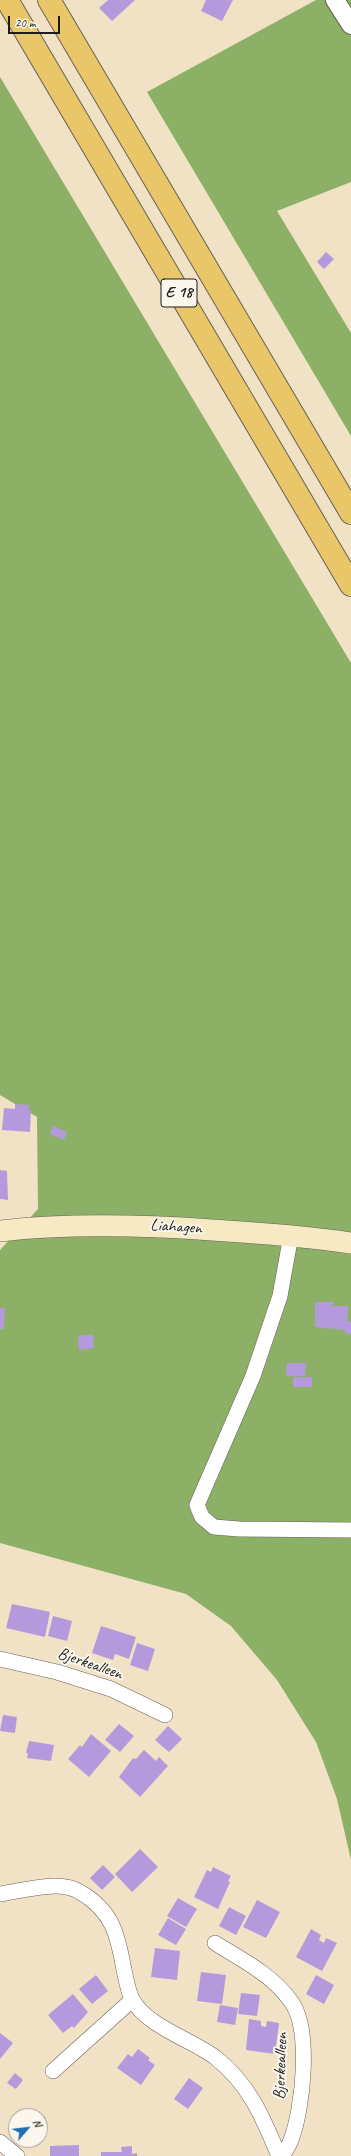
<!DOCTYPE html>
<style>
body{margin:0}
#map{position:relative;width:351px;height:2156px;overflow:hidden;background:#f2e2c5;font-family:Caveat,sans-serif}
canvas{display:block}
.north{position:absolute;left:8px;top:2108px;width:40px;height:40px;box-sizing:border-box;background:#fbf7ec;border:1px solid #a29f99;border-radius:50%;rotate:62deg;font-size:11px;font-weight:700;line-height:16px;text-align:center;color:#1c1c1c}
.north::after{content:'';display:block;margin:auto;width:14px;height:18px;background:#1f6fb2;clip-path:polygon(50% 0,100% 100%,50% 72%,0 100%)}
.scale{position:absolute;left:8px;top:16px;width:52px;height:18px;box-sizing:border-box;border:2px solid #1c1c1c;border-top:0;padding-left:5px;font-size:12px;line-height:14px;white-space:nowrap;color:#1c1c1c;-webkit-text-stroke:3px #fbf7ec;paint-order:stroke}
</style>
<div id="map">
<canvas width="351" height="2156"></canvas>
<div class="north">N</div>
<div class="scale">20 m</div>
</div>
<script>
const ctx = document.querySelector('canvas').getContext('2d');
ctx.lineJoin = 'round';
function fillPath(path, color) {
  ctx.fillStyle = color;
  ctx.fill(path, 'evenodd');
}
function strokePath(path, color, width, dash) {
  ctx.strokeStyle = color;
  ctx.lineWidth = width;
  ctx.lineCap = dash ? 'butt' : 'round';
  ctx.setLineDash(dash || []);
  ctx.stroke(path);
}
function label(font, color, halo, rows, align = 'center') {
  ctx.font = font + ' Caveat,sans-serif';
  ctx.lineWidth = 4;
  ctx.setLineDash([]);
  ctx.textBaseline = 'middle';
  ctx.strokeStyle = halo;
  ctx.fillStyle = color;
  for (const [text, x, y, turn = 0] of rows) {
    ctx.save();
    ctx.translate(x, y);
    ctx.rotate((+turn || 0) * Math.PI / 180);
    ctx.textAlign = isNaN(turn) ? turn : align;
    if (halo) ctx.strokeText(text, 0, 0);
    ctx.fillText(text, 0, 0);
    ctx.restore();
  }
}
fillPath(new Path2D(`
 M 316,0 L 351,0 L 351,182 L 277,211 L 351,333 L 351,436 L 147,92 Z
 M 0,77 L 351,663 L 351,1860 L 337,1799 L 316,1742 L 277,1680 L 231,1626 L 186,1594 L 0,1543 L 0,1250 L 38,1209 L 37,1117 L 0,1095 Z`), '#8cb065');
fillPath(new Path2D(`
 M 108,0 L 135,0 L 112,21 L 99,8 Z
 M 206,0 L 233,0 L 222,21 L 201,11 Z
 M 326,252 L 334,259 L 324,269 L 317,262 Z
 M 15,1104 L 29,1105 L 29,1110 L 31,1110 L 30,1132 L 2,1130 L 4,1108 L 15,1109 Z
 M 53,1126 L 67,1132 L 64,1140 L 50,1134 Z
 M 0,1170 L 7,1171 L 8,1200 L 0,1199 Z
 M 315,1302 L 334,1302 L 333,1306 L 348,1306 L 347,1321 L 351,1321 L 351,1334 L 345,1333 L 345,1330 L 315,1327 Z
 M 0,1308 L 5,1308 L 4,1329 L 0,1329 Z
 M 93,1334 L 94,1348 L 79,1350 L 78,1336 Z
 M 287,1363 L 306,1363 L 305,1376 L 286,1376 Z
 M 293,1377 L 312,1377 L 312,1387 L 293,1387 Z
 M 12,1604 L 50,1612 L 45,1637 L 6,1628 Z
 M 53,1616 L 72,1621 L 67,1641 L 48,1636 Z
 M 101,1626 L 136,1637 L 129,1659 L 115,1654 L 113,1660 L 92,1653 Z
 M 137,1643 L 155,1649 L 148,1671 L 130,1665 Z
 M 3,1715 L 17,1717 L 15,1733 L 0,1731 Z
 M 119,1724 L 134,1736 L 120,1752 L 105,1740 Z
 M 168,1726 L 182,1739 L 169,1752 L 155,1740 Z
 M 91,1734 L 111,1751 L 89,1777 L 68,1759 L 80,1745 L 82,1747 Z
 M 29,1741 L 54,1745 L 51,1761 L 27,1758 L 28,1753 L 26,1753 Z
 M 144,1750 L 156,1761 L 159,1757 L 168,1766 L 140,1797 L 119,1777 L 133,1758 L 136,1759 Z
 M 140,1849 L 158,1867 L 132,1892 L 115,1874 Z
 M 103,1865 L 115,1877 L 102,1890 L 90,1878 Z
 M 213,1867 L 231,1876 L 228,1881 L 230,1882 L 218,1909 L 194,1897 L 207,1870 L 211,1872 Z
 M 178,1898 L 197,1909 L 186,1927 L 167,1916 Z
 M 257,1900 L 280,1912 L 266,1938 L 243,1927 Z
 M 229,1907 L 246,1916 L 236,1935 L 219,1926 Z
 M 168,1918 L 186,1929 L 176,1945 L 158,1935 Z
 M 311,1929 L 321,1935 L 319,1940 L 324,1943 L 326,1938 L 337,1943 L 322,1971 L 296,1957 Z
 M 155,1948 L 180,1951 L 177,1980 L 151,1977 Z
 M 201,1972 L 226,1975 L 222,2004 L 197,2001 Z
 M 96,1975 L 108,1991 L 92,2004 L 79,1989 Z
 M 316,1975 L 334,1985 L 324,2004 L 306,1994 Z
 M 241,1993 L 260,1995 L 257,2016 L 238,2014 Z
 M 73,1994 L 88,2012 L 74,2028 L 72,2026 L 63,2033 L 48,2015 Z
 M 220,2005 L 238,2008 L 235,2025 L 217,2022 Z
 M 249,2019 L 261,2021 L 261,2026 L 266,2027 L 267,2021 L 279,2023 L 275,2054 L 246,2050 Z
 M 0,2033 L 13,2043 L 0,2059 Z
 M 138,2049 L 150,2058 L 148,2060 L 155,2065 L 141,2085 L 117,2068 L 128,2054 L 132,2057 Z
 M 15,2073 L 23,2080 L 16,2089 L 7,2083 Z
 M 189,2078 L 203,2088 L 188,2109 L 174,2099 Z
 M 79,2145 L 79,2156 L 50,2156 L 50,2146 Z
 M 132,2146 L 132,2154 L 137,2153 L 137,2156 L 101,2156 L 101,2152 L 122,2152 L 121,2147 Z`), '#b49add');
const minor = new Path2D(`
 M 291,1235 L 280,1296 L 253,1376 L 197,1505 L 202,1517 L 214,1527 L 239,1529 L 351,1530
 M 0,1659 L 57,1672 L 111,1689 L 165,1715
 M 0,1894 C 23,1891 59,1879 80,1892 C 113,1911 118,1936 124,1970 C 126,1979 128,1991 132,1999 C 147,2027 193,2040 216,2058 C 250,2085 263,2118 279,2156
 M 215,1943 C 242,1960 271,1974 290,2000 C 312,2027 303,2109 291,2140 C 289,2146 285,2151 282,2156
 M 53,2071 L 132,2000
 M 0,2142 L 17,2156`);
const tertiary = new Path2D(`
 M 335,0 L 351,25`);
const secondary = new Path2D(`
 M 0,1231 C 71,1223 141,1225 212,1230 C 259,1233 305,1236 351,1243`);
const motorway = new Path2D(`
 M 7,0 L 351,585
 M 49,0 L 351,513`);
strokePath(minor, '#676157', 16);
strokePath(tertiary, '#676157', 20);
strokePath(secondary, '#676157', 22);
strokePath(motorway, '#676157', 24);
strokePath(minor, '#fff', 15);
strokePath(tertiary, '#fff', 18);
strokePath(secondary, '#f6e9c3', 21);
strokePath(motorway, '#e9c769', 22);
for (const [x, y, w] of [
 [179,293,36]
]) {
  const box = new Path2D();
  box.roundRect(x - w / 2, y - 14, w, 28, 3);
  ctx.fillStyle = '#fbf7ec';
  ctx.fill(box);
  strokePath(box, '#1c1c1c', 1);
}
label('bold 16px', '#1c1c1c', null, [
 ["E 18",179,293]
]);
label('17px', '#1c1c1c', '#fbf7ec', [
 ["Liahagen",176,1227,4],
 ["Bjerkealleen",90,1664,19],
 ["Bjerkealleen",281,2066,-88]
]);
</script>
